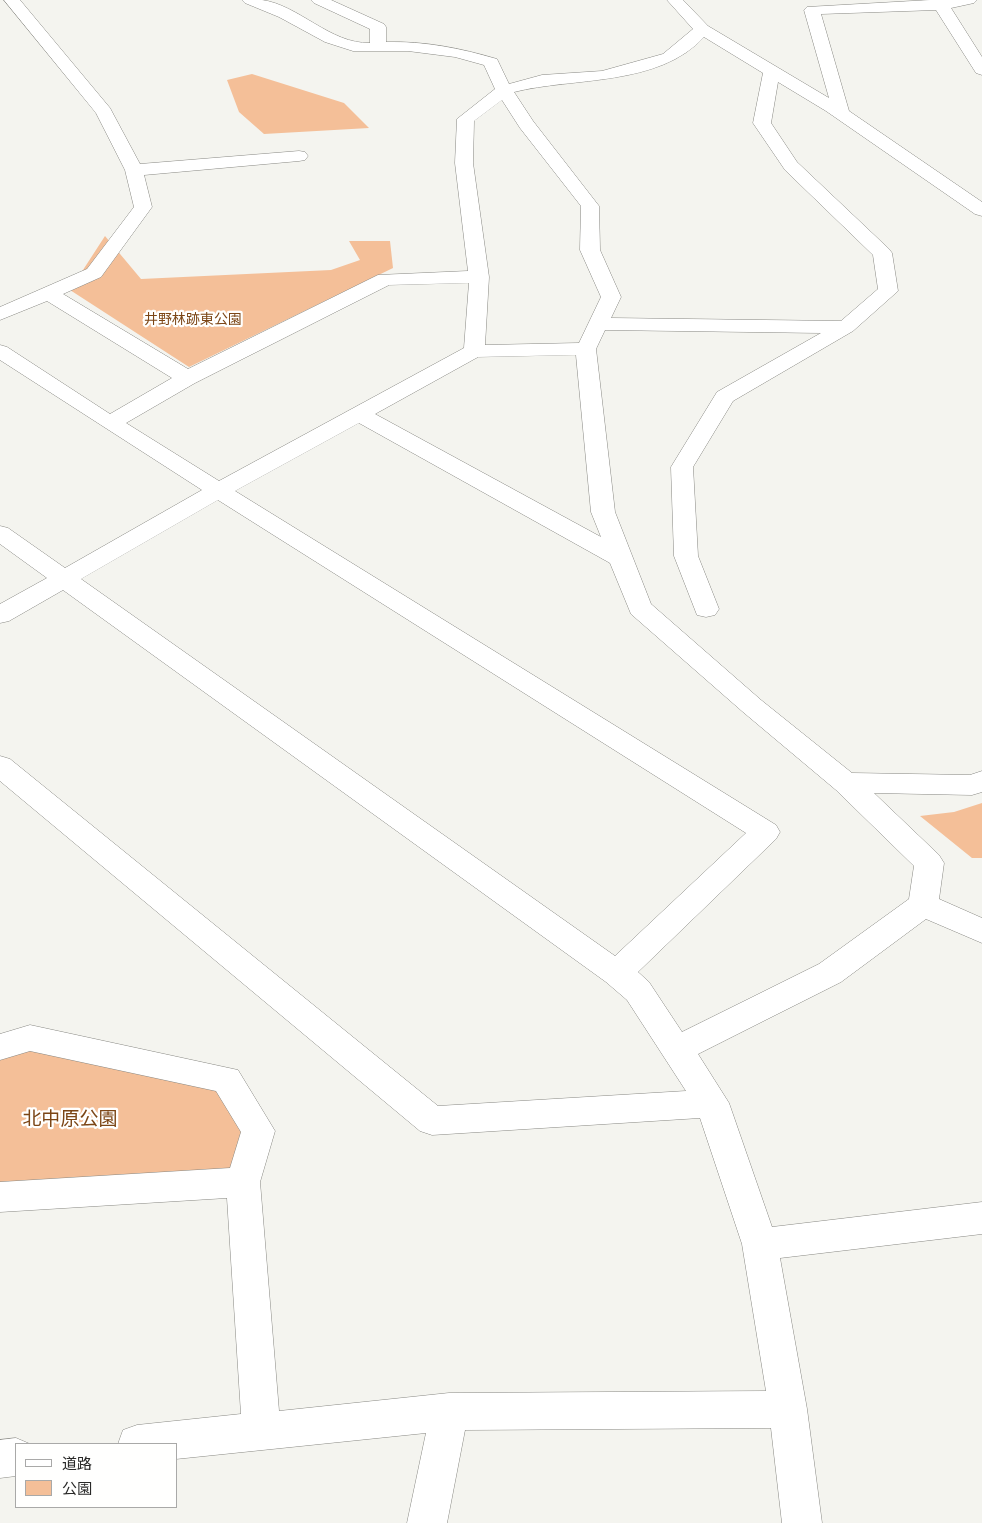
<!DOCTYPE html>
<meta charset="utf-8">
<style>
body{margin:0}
#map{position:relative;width:982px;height:1523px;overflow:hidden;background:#f4f4ef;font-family:Ubuntu,"Noto Sans JP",sans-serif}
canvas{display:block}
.legend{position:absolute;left:15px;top:1443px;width:162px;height:65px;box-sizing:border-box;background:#fffffe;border:1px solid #a9a9a8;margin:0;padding:6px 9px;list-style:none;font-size:15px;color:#292928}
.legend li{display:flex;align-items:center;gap:10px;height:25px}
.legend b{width:25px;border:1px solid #a9a9a8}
</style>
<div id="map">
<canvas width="982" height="1523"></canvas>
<ul class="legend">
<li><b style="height:6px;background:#fff"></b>道路</li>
<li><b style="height:14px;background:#f4bf98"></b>公園</li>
</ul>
</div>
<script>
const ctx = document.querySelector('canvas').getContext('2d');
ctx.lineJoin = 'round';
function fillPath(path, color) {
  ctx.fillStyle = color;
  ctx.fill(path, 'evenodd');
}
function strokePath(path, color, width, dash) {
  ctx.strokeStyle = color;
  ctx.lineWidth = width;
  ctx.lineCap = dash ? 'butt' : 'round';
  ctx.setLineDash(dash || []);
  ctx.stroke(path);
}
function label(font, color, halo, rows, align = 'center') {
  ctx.font = font + ' Ubuntu,"Noto Sans JP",sans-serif';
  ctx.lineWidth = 4.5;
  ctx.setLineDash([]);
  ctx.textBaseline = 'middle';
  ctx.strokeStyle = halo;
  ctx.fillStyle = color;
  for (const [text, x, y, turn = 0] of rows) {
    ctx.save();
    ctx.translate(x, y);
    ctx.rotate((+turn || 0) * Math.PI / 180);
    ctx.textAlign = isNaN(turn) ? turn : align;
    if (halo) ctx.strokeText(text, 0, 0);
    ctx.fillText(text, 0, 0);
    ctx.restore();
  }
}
fillPath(new Path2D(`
 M 252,74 L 344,103 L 369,128 L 264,134 L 239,112 L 227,80 Z
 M 105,236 L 141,279 L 331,270 L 360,260 L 349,241 L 390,241 L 393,268 L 189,367 L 70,290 Z
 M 982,803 L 982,858 L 972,858 L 920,816 L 954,812 Z
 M 0,1040 L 226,1080 L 241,1122 L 243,1182 L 0,1191 Z`), '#f4bf98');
const minor = new Path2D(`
 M 4,0 L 20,0 L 110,108 L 140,164 L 299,151 L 305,152 L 308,156 L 305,160 L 299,161 L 144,175 L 152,207 L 101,277 L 63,294 L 188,369 L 378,275 L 468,271 L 455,163 L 457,119 L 495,89 L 484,65 L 455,57 L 408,51 L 353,51 L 325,42 L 279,17 L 245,3 L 242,0 C 249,0 256,0 262,0 C 299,5 330,44 370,43 L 370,29 L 314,3 L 311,0 L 331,0 L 384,24 L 386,27 L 386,42 C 424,41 460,48 497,59 L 509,84 L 542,75 L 602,71 L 663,54 L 693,29 L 667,0 L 683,0 L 708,26 L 829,98 L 804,10 L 807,7 L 930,0 L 977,0 L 974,3 L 951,8 L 982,57 L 982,75 L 976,73 L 936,10 L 821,14 L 849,111 L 982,202 L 982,216 L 975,214 L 826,111 L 778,82 L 771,123 L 797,162 L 889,249 L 892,253 L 898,291 L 853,331 L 733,401 L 693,467 L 698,556 L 719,609 L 715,615 L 706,617 L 697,615 L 674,556 L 671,467 L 717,392 L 821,333 L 605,330 L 596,349 L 615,512 L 651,604 L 761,700 L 852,773 L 970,775 L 982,771 L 982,792 L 972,795 L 874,793 L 939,855 L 944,863 L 939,899 L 982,918 L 982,943 L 926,919 L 841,982 L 698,1054 L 729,1103 L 772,1227 L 982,1202 L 982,1234 L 780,1258 L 807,1409 L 822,1523 L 782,1523 L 771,1428 L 465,1430 L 447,1523 L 407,1523 L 426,1433 L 176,1459 L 176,1444 L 118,1444 L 123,1430 L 137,1425 L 241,1414 L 227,1198 L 0,1212 L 0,1182 L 230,1168 L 241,1132 L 216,1091 L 30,1051 L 0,1060 L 0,1034 L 30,1025 L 238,1070 L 275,1131 L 260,1182 L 279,1411 L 449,1393 L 766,1391 L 742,1244 L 700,1118 L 432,1135 L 420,1131 L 0,781 L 0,756 L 10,759 L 438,1106 L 686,1091 L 627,1000 L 606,982 L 63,590 L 9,621 L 0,623 L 0,604 L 47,578 L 0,544 L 0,526 L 8,528 L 65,568 L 202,490 L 0,360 L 0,345 L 7,347 L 110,414 L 172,378 L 47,301 L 0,320 L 0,307 L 87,269 L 134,207 L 125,170 L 96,113 ZM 704,37 L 763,73 L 753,123 L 785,170 L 873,255 L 878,289 L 841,321 L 611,318 L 621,297 L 600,250 L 599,206 L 533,121 L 514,92 C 573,77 659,87 704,37 ZM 502,100 L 520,128 L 581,206 L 580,250 L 601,297 L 579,343 L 485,345 L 489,277 L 473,163 L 474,121 ZM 469,283 L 464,348 L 219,481 L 126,423 L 195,383 L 389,285 ZM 576,355 L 591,512 L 601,537 L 375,414 L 478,357 ZM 359,423 L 610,563 L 631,614 L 743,712 L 836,790 L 914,866 L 909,899 L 819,964 L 682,1032 L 649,982 L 638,972 L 776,839 L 780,832 L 776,825 L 235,491 ZM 218,500 L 746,833 L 615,956 L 81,579 Z
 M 16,1438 L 30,1444 L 16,1444 L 16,1476 L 0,1478 L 0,1440 Z`);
strokePath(minor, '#888883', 1);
fillPath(minor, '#fff');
label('14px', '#7c4616', '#fffffe', [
 ["井野林跡東公園",193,319]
]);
label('19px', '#7c4616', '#fffffe', [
 ["北中原公園",70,1119]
]);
</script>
